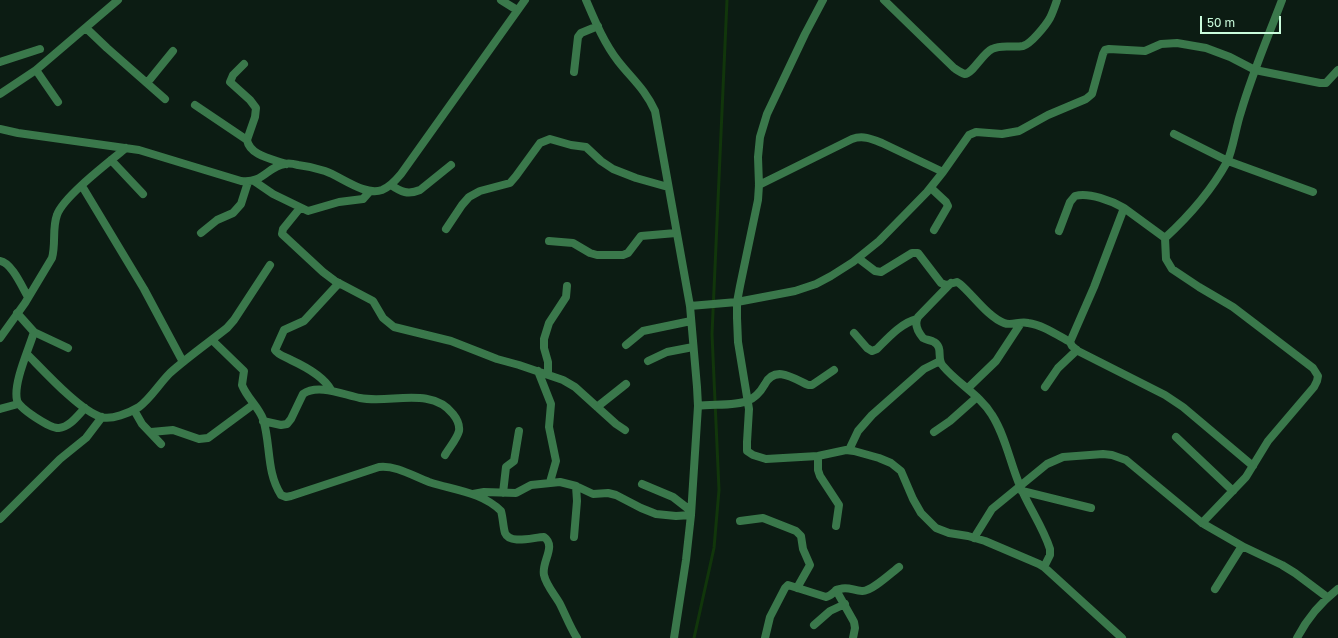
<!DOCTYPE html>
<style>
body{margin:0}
#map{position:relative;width:1338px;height:638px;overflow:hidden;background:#0c1c13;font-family:"Golos Text",sans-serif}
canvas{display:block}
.scale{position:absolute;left:1200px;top:16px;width:81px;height:18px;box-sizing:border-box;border:2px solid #cafcdc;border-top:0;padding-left:5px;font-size:12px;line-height:14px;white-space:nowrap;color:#cafcdc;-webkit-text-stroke:3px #0c1c13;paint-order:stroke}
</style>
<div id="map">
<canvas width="1338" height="638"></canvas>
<div class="scale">50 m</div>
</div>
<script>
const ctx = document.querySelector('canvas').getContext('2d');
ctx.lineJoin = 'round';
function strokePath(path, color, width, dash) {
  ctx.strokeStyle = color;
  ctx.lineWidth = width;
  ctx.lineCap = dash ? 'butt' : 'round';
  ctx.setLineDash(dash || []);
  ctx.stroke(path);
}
strokePath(new Path2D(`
 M 694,638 L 714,548 L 719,490 L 712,334 L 727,0`), '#11360b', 3);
strokePath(new Path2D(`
 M 501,0 L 517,10
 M 586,0 C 595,21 604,43 618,61 C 632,79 645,89 655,111 L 690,306 L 697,387 L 698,406 L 691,515 L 686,560 L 674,638
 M 823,0 L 805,34 L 767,114 L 760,137 L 758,157 L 759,185 L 758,200 L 740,286 L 737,302 L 737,318 L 738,342 L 749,409 L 747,442 L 747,451 L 753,455 L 766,459 L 818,456 L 846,450 L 854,451 L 879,458 L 891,463 L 901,471 L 913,499 L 921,513 L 936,528 L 949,533 L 968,536 L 985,541 L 1039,564 L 1044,567 L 1122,638
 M 884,0 L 954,68 C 957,70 961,73 965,74 C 972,74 983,53 992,49 C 1002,44 1012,48 1023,46 C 1031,44 1046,25 1050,18 C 1053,12 1055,6 1057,0
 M 86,28 L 107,48 L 165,99
 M 0,62 L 40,49
 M 244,64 L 233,75 L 230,82 L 250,100 L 256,108 L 255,117 L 247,140 C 250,156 273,159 286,164
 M 36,70 L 58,102
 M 574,72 L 578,37 L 581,33 L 598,26
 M 147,83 L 173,51
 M 0,94 L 36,70 L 118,0
 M 195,105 L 247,140
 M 0,129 L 18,133 L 139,150 L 241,181 C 263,184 268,166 285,164 C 289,163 294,164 298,165 C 307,166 316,168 325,171 C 342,177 364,196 382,190 C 390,187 396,180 401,174 L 525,0
 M 1174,134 L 1228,161 L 1313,192
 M 111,160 L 143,194
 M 254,181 L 273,194 L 308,211 L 339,202 L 363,199 L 370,191
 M 391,185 C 401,192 408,195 420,190 L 451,165
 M 759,185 L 852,139 C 863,135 872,139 882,143 L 943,172
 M 82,186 L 144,289 L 183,362
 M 931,188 L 946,202 L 948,206 L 934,230
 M 300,208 L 283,229 L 282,234 L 323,272 L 335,281 L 373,301 L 383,318 L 394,327 L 451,341 L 497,359 L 519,365 L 563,380 L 575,387 L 616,424 L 625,430
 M 1124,208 L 1165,238
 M 446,229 L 462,205 L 469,197 L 480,191 L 510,183 L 516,176 L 540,143 L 550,139 L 571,145 L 586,147 L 601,161 L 613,169 L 636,178 L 668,187
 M 1059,231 L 1070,202 L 1075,196 C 1089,192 1112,201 1124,208 L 1094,287 L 1070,342
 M 201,233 L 217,220 L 233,213 L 241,204 L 248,182
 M 549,241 L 573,243 L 590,253 L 597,255 L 623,255 L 628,253 L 641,236 L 676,233
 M 858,258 L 875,271 L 881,272 L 912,253 L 918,253 L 941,283 L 946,285 L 957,282 L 960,284 C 973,295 988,317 1004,323 C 1011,326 1020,321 1028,323 C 1043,325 1057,335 1070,342 L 1072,346 L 1078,351 L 1165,395 L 1183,407 L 1253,466
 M 0,261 C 12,263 22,287 28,297
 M 951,283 L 918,317 C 914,324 918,332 923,338 C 926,340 931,340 934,342 C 944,348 936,359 943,366 C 958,384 980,395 992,415 C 1006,437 1010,463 1020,486 C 1029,508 1043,527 1050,549 L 1050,555 L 1044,567
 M 690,306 L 737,302 L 795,291 L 816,284 L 831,276 L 853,262 L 879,241 L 927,192 L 943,172 L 969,135 L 976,132 L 1002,134 L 1019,131 L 1048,115 L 1086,99 L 1092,94 L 1103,54 L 1105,50 L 1109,49 L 1145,51 L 1161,44 L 1177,43 L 1206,48 L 1230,57 L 1255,70 L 1320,83 L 1326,83 L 1338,70
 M 17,313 L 34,332 L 68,348
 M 34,332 C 29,349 13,383 17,400 C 18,408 51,429 59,428 C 70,427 78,415 85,408
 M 854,333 L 867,348 L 872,351 L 877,349 C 888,338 901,323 917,319
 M 0,338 L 25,303 L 52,258 C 56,244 52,228 57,215 C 63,197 109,162 126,148
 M 212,340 L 244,371 L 242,385 C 247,398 258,406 263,419 C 271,444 266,472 281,495 L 286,497 L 291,496 L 379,467 C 396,465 413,476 429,482 C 453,490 482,492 501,511 C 503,518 503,526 505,533 C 510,545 534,537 544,537 C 557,546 541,562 544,575 C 546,585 555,595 560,604 C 566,616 570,627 577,638
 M 626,345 L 643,331 L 691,321
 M 27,354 C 43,370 80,411 101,417 C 112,420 129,413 139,407 C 151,398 159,384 170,373 C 188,357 208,343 227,328 L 234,320 L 270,265
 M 648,361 L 667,352 L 693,347
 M 538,371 L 551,404 L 549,427 L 556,461 L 550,482
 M 548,374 L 548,362 L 544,348 L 544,339 L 549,323 L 566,297 L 567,286
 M 1045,387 L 1058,368 L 1077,350
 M 968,388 L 996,361 L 1021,323
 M 331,390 C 324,377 304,366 291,360 C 286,357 278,355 275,350 L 284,330 L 304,321 L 339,283
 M 698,406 C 711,404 736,406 747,401 C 756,398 761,391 765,384 C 775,365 793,378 808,385 L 812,385 L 834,370
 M 597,407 L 626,384
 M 0,409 L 18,404
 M 134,410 L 142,424 L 161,444
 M 263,421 L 281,425 L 287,424 L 291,419 L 303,394 C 318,383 344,395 360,398 C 390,404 431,386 453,414 C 457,419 460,424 459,431 C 457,439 449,448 445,455
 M 151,432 L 173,430 L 199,439 L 208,438 L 254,404
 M 934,432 L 950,421 L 977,397
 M 1176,437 L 1233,491
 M 849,450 L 858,431 L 872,415 L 924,369 L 940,361
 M 818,456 L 818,470 L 820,476 L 839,505 L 836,526
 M 642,484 L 673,497 L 691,511
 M 1022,491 L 1091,508
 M 503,493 L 506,467 L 514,461 L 519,431
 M 473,494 L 484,492 L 516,493 L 531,485 L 560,482 L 576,486 L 593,494 L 608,493 L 616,495 L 641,508 L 656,514 L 676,516 L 691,515
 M 0,519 L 60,459 L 86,438 L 102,417
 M 740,521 L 763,518 L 796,531 L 801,536 L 803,549 L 810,565 L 797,588
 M 1202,523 L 1246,477 L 1268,441 L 1314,387 L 1317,381 L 1318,376 L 1313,368 L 1233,307 L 1199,287 L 1172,269 L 1166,259 L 1165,238 C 1189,216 1211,191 1227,162 C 1233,150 1236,126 1241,112 C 1252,74 1268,37 1282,0
 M 574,537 L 577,501 L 576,486
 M 974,538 L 992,509 L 1047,464 L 1063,457 L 1103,454 L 1112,455 L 1126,460 L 1202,523 L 1242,546 L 1282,565 L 1295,573 L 1327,597
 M 1215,589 L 1242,546
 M 836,590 L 854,622 L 855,628 L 853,638
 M 814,625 L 830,611 L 845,604
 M 765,638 L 770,617 L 785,588 L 788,585 L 826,597 C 832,596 834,590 840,589 C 848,586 854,591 862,591 C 871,592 891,573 899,567
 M 1297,638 C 1307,619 1321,602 1338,589`), '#3a784b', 8);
</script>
